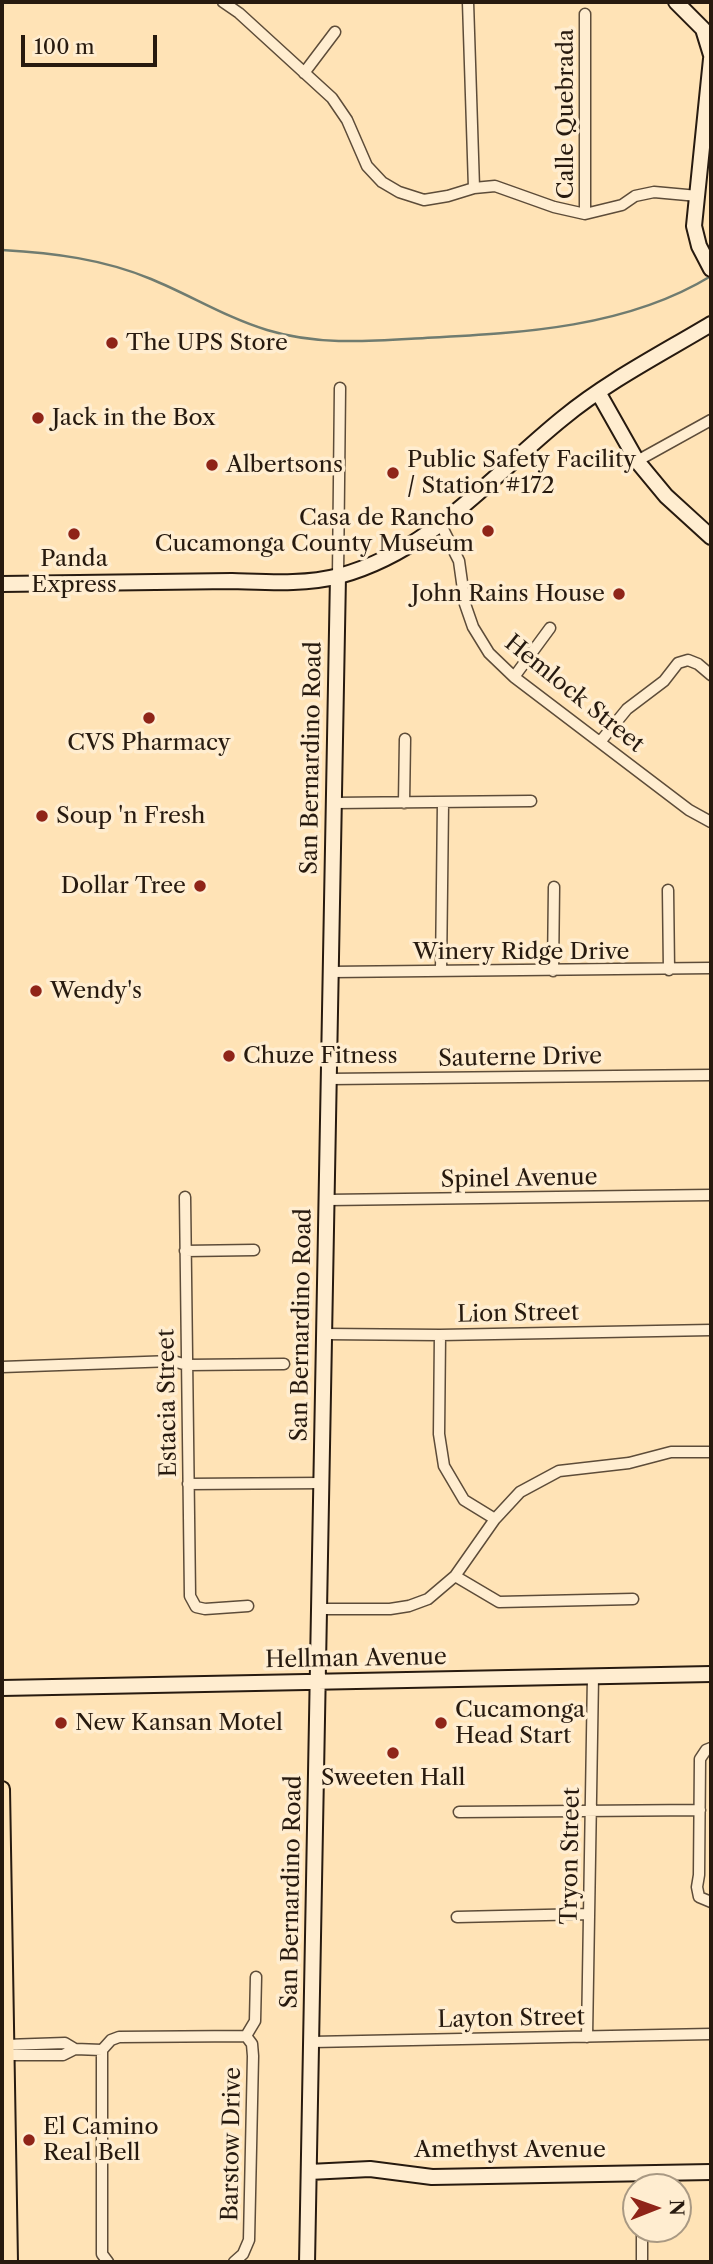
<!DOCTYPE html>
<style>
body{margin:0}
#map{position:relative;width:713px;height:2264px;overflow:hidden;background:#ffe3b6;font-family:"Libre Caslon Text",serif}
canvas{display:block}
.frame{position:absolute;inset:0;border:4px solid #271a0f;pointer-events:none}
.north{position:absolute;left:622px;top:2173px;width:70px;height:70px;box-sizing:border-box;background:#ffedd0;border:2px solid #a99983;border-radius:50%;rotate:89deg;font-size:19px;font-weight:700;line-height:28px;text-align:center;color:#271a0f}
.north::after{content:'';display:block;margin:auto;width:24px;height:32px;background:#8f2418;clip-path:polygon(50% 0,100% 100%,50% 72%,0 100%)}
.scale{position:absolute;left:21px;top:35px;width:136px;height:32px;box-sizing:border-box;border:4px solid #271a0f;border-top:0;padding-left:9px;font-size:21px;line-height:24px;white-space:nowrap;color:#271a0f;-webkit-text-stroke:5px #ffedd0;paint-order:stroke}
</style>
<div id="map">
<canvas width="713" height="2264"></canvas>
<div class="frame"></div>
<div class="north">N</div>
<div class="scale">100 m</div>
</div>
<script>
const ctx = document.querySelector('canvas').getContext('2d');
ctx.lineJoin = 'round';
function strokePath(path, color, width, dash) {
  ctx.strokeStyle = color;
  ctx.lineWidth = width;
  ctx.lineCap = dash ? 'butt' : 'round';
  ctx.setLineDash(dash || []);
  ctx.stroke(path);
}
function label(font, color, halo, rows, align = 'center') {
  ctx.font = font + ' "Libre Caslon Text",serif';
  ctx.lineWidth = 7;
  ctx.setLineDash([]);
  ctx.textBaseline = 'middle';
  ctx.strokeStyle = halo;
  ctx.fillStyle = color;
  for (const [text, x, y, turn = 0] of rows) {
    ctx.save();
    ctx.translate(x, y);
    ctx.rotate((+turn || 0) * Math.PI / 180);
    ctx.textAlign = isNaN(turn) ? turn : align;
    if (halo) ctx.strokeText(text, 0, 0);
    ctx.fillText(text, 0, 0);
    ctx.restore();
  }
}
strokePath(new Path2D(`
 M 2,250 C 54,253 103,259 151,279 C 190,295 227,318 267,330 C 319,346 372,341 425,338 C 521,333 626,328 711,276`), '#707c70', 2.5);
const street = new Path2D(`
 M 223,2 L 239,13 L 332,98 L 347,120 L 367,166 L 382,182 L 399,192 L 424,200 L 448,196 L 474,188 L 495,186 L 554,207 L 585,214 L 622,205 L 635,196 L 654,192 L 698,196
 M 468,2 L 474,188
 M 585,14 L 585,214
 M 304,73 L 335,32
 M 637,461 L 711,420
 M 441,525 L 459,561 L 465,604 L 473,627 L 489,653 L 514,677 L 689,810 L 711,822
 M 338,576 L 340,388
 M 514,677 L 550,628
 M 600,742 L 627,709 L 664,681 L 678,663 L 688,660 L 698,664 L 711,675
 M 334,803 L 531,801
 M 404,803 L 405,739
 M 668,890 L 669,970
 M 441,971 L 443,803
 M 553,971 L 554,887
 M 331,972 L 711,968
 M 329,1079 L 711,1075
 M 185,1197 L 190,1596 L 196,1607 L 205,1609 L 248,1606
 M 327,1200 L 711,1195
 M 185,1251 L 254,1250
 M 325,1334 L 440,1335 L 711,1330
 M 440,1335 L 439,1434 L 444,1466 L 464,1500 L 495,1519
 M 2,1367 L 173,1361 L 187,1365 L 284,1364
 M 188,1484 L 322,1483
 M 455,1576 L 499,1602 L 633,1599
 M 320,1609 L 390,1609 L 409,1606 L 428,1599 L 455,1576 L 495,1519 L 520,1492 L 559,1471 L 629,1463 L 671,1452 L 711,1452
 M 711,1748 L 706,1750 L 700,1759 L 699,1875 L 697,1887 L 699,1897 L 711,1902
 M 459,1812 L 700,1810
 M 457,1917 L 589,1914
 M 246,2036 L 255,2021 L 256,1977
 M 587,2037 L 593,1676
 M 312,2042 L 711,2034
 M 6,2045 L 65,2043 L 75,2049
 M 102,2050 L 102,2254 L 108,2262
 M 102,2050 L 111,2040 L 119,2037 L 246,2036
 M 6,2055 L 63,2055 L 75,2049 L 102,2050
 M 234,2262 L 243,2254 L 249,2240 L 253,2056 L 252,2044 L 246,2036
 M 642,2262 L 642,2229`);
const secondary = new Path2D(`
 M 676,2 L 703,29 L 711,55
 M 711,59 L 694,226 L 699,246 L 711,269
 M 598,392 L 637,461 L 666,496 L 711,537
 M 2,584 L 232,581 C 267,582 304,585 339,576 C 432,551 491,476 563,418 C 608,381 661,354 711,324
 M 2,1688 L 711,1674
 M 309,2172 L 370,2169 L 432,2177 L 711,2172
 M 307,2262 L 338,576`);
const primary = new Path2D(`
 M 2,1789 L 10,2262`);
strokePath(street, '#5d4c39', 13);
strokePath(secondary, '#271a0f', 18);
strokePath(primary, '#271a0f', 18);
strokePath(street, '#ffedd0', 10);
strokePath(secondary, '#ffedd0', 14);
strokePath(primary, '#ffe3b6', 14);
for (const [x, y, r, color] of [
 [112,343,7,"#8f2418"],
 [38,418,7,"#8f2418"],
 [212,465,7,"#8f2418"],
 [393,473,7,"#8f2418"],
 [488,531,7,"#8f2418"],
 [74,534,7,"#8f2418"],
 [619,594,7,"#8f2418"],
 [149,718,7,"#8f2418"],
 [42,816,7,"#8f2418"],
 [200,886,7,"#8f2418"],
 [36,991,7,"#8f2418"],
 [229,1056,7,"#8f2418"],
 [61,1723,7,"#8f2418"],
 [441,1723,7,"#8f2418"],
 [393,1753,7,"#8f2418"],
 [29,2140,7,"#8f2418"]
]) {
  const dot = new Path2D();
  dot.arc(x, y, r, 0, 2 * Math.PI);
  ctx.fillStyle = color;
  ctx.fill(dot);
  strokePath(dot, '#ffedd0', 2.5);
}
label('23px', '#271a0f', '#ffedd0', [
 ["Calle Quebrada",566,114,-90],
 ["Hemlock Street",574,694,39],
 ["San Bernardino Road",312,758,-89],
 ["Winery Ridge Drive",521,952],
 ["Sauterne Drive",520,1058,-1],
 ["Spinel Avenue",519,1179,-1],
 ["Lion Street",518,1314,-1],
 ["San Bernardino Road",302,1325,-89],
 ["Estacia Street",168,1403,-91],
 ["Hellman Avenue",356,1659,-1],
 ["Tryon Street",571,1856,-89],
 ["San Bernardino Road",292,1892,-89],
 ["Layton Street",511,2019,-1],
 ["Barstow Drive",232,2144,-89],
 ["Amethyst Avenue",510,2150]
]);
label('23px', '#271a0f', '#ffedd0', [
 ["The UPS Store",126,343],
 ["Jack in the Box",52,418],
 ["Public Safety Facility",407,460],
 ["/ Station #172",407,486],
 ["Albertsons",226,465],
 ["Casa de Rancho",474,518,"right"],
 ["Cucamonga County Museum",474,544,"right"],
 ["Panda",74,559,"center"],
 ["Express",74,585,"center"],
 ["John Rains House",605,594,"right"],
 ["CVS Pharmacy",149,743,"center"],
 ["Soup 'n Fresh",56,816],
 ["Dollar Tree",186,886,"right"],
 ["Wendy's",50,991],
 ["Chuze Fitness",243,1056],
 ["Cucamonga",455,1710],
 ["Head Start",455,1736],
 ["New Kansan Motel",75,1723],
 ["Sweeten Hall",393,1778,"center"],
 ["El Camino",43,2127],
 ["Real Bell",43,2153]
], 'left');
</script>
